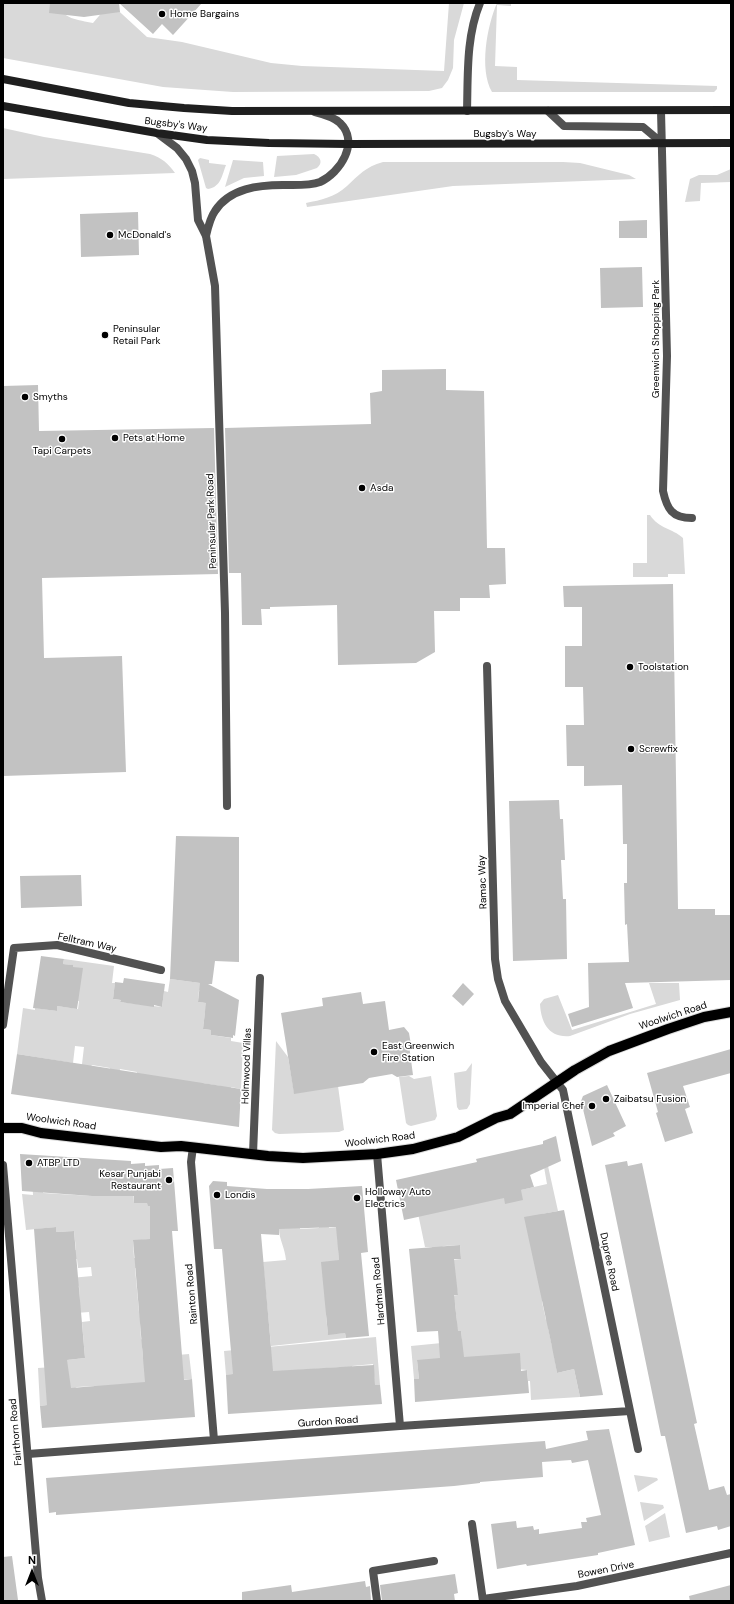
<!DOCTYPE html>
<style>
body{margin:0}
#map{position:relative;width:734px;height:1604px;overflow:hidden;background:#fff;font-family:"DM Sans",sans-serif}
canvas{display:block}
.frame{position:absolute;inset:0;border:4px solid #000;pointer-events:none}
.north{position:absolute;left:12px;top:1552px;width:40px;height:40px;-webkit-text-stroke:3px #fff;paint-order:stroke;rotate:0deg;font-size:11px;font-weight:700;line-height:16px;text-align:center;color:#000}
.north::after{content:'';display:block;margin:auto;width:14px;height:18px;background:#000;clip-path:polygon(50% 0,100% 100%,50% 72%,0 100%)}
</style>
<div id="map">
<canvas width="734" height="1604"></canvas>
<div class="frame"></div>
<div class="north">N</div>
</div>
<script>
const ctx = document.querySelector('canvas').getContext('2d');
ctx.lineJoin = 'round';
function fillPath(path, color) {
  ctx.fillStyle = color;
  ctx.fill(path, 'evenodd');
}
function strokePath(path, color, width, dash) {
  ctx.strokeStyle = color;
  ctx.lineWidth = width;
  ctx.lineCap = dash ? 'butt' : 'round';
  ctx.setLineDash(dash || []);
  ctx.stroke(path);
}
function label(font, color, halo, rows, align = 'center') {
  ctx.font = font + ' "DM Sans",sans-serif';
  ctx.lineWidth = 3;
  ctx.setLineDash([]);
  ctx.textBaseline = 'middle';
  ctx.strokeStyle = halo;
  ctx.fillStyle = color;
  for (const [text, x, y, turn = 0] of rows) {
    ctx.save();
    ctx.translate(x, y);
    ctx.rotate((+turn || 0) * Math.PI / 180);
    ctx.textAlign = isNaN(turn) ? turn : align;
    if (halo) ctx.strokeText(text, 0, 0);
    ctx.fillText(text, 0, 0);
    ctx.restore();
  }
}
fillPath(new Path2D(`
 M 3,3 L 58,3 C 61,19 79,20 93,23 L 110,3 L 147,37 L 182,42 L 271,63 L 302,66 L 444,71 L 449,3 L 464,3 L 454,40 L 453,68 L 448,80 L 442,88 L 429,91 L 233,92 L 163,87 L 3,58 Z
 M 497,3 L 511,3 L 511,6 L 497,5 L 495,66 L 517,67 L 517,80 L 717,86 L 717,89 L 714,92 L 492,92 C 479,69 487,26 497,3 Z
 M 3,128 L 44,137 L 150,154 C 162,158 168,163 175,173 L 3,179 Z
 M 314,154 C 321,157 323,163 317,168 L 296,175 L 274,177 L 277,156 Z
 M 200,158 L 209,160 L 209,163 L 226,165 C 222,175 221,187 208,189 L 206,188 L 198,160 Z
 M 233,160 L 263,162 L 264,176 L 244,178 L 225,187 Z
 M 383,162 L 563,162 L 580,163 L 629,175 L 636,179 L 453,186 L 307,207 L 306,203 C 321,200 335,197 347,186 C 359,175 365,167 383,162 Z
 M 731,169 L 731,182 L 701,183 L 700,201 L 685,202 L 690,179 L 699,175 L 717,175 Z
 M 647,515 L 650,515 C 659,529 672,528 683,538 L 685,574 L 668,574 L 668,577 L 633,577 L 633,563 L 647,563 Z
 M 64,959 L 114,966 L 112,983 L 115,983 L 113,999 L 121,1000 L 120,1002 L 162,1007 L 164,991 L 168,992 L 170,979 L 208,984 L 208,991 L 199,990 L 198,1002 L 215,1004 L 213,1013 L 205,1012 L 203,1029 L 211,1030 L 211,1035 L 231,1038 L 231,1041 L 243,1043 L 241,1089 L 231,1087 L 230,1103 L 220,1086 L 202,1083 L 135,1090 L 137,1072 L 120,1069 L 117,1087 L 107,1085 L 110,1068 L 92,1065 L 80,1081 L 84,1047 L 75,1046 L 73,1063 L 17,1054 L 23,1008 L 35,1010 L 35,1008 L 57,1011 L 57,1006 L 78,1009 L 79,1001 L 67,999 L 72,965 L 63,964 Z
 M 649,983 L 679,983 L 680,1000 L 630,1014 L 570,1036 C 549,1038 541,1023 540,1004 L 544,999 L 558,995 L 572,1030 L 656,1004 Z
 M 276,1041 L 288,1057 L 294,1092 L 338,1086 L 344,1130 L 339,1132 L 279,1134 L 275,1133 L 272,1130 Z
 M 472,1063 L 470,1104 L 467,1109 L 459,1110 L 457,1107 L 454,1073 L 466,1071 Z
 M 409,1076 L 414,1079 L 431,1076 L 437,1116 L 435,1120 L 411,1126 L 408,1125 L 406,1123 L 399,1077 Z
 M 548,1166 L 558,1211 L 542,1214 L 542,1302 L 546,1320 L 565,1324 L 548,1328 L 552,1346 L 571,1351 L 554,1355 L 557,1373 L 574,1369 L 580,1397 L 531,1400 L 530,1381 L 528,1381 L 527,1370 L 417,1360 L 419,1379 L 414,1379 L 411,1346 L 462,1341 L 461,1331 L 440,1333 L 457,1323 L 455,1304 L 438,1306 L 437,1297 L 458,1295 L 451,1260 L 461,1259 L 460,1245 L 444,1246 L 432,1252 L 432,1247 L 425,1247 L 415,1199 L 512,1192 L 547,1184 L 544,1167 Z
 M 32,1177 L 44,1178 L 43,1193 L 92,1196 L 133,1184 L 134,1203 L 143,1203 L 146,1185 L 148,1206 L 157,1205 L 150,1239 L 133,1241 L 134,1258 L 152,1256 L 153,1266 L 135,1268 L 139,1312 L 156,1311 L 157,1319 L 140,1321 L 141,1339 L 159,1347 L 142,1348 L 143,1358 L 189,1354 L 192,1379 L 168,1381 L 96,1402 L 94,1386 L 77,1387 L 47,1405 L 40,1406 L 38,1368 L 67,1366 L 67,1360 L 85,1358 L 82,1322 L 90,1321 L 89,1312 L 63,1314 L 80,1305 L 79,1286 L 61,1287 L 60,1279 L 92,1276 L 91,1267 L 78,1268 L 77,1259 L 59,1260 L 58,1252 L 76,1250 L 74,1231 L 56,1232 L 56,1227 L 26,1230 L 22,1194 L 33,1195 Z
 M 328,1210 L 329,1228 L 337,1227 L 339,1260 L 326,1316 L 328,1334 L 345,1333 L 346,1338 L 271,1346 L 263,1262 L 286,1260 C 285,1248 279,1239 279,1229 L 300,1211 L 300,1229 L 319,1228 L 318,1211 Z
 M 376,1337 L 380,1385 L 375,1385 L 373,1364 L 352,1366 L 353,1387 L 343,1387 L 342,1367 L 226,1375 L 224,1351 Z
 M 634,1475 L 657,1478 L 658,1480 L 638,1492 Z
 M 640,1502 L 663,1505 L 664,1508 L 644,1521 Z
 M 665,1513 L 670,1537 L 649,1542 L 645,1526 Z`), '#d9d9d9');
fillPath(new Path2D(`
 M 50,3 L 202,3 L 173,35 L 162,24 L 153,34 L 119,3 L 120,12 L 84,17 L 49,13 Z
 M 138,212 L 139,255 L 81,257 L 80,214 Z
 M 647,220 L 647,238 L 619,238 L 619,221 Z
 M 642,267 L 643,307 L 601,308 L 600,268 Z
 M 446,369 L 446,390 L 484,391 L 487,548 L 505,548 L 506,584 L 489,585 L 490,598 L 460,598 L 460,611 L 434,611 L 435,652 L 416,663 L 338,665 L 337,605 L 270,607 L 270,609 L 261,609 L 262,625 L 242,625 L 241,573 L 229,573 L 225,428 L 371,424 L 370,393 L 382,391 L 382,370 Z
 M 38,385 L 39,431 L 214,428 L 218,574 L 42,578 L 44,658 L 122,656 L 126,772 L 3,776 L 3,386 Z
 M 673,584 L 678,909 L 715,909 L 715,915 L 731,915 L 731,980 L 625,983 L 633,1008 L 572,1027 L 568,1014 L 589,1007 L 588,963 L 629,962 L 627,924 L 625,925 L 624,883 L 627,883 L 627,844 L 623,844 L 622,785 L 584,786 L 584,766 L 567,766 L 566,725 L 584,725 L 583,687 L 565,687 L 565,646 L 582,646 L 582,607 L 564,607 L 563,586 Z
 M 559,800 L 560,819 L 563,819 L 565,860 L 561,860 L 563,899 L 566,899 L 567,959 L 513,961 L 509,801 Z
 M 176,836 L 239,837 L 239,962 L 215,961 L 212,984 L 208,984 L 239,1000 L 235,1036 L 233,1035 L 233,1038 L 211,1035 L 211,1030 L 203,1029 L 206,1003 L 198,1002 L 200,983 L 170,979 Z
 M 81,875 L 82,906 L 21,908 L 20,876 Z
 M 41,956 L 64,959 L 63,964 L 73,965 L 73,967 L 83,968 L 77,1009 L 57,1006 L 57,1011 L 33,1008 Z
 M 124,978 L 165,984 L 162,1007 L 154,1005 L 154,1007 L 120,1002 L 121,1000 L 113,999 L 115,982 L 123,983 Z
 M 463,983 L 474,994 L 463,1006 L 452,996 Z
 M 361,992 L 363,1004 L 385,1001 L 389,1030 L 404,1027 L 409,1033 L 411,1045 L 409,1045 L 413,1075 L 397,1077 L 392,1074 L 369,1078 L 363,1083 L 294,1094 L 281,1013 L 323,1006 L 322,998 Z
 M 731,1049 L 731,1073 L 683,1086 L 690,1107 L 685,1109 L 693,1133 L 665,1142 L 656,1113 L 658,1112 L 647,1073 Z
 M 17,1054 L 241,1089 L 239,1127 L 11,1094 Z
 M 607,1085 L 626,1126 L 613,1133 L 615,1136 L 592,1146 L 581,1101 L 583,1096 Z
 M 556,1136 L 561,1161 L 530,1175 L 534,1187 L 521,1190 L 523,1200 L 505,1204 L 504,1198 L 404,1220 L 396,1180 L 477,1162 L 476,1159 L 543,1144 L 543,1141 Z
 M 20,1154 L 131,1161 L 131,1164 L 145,1163 L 145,1166 L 159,1165 L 159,1169 L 173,1168 L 178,1231 L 172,1231 L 184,1380 L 192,1379 L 195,1417 L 42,1428 L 40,1406 L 47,1405 L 34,1229 L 56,1227 L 56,1232 L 74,1231 L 85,1358 L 67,1360 L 71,1388 L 145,1382 L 133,1240 L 150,1239 L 150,1206 L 148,1206 L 147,1203 L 134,1203 L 134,1196 L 92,1196 L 22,1191 Z
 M 627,1161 L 628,1166 L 642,1163 L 697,1423 L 694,1424 L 709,1490 L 724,1486 L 727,1495 L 731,1494 L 731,1526 L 718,1530 L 717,1526 L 686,1533 L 665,1436 L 661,1436 L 605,1165 Z
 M 213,1181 L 227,1182 L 227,1186 L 267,1189 L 308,1189 L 362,1186 L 368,1252 L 361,1253 L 369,1336 L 346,1338 L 345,1333 L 328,1335 L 321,1262 L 339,1260 L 336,1227 L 279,1229 L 279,1235 L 261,1234 L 270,1336 L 273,1371 L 374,1365 L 375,1385 L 380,1385 L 382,1404 L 228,1414 L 226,1375 L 233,1374 L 222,1249 L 214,1249 L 209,1186 Z
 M 564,1210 L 575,1263 L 603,1395 L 580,1397 L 574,1369 L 557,1373 L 552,1347 L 524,1217 Z
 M 460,1245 L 461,1259 L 454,1259 L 458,1295 L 454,1295 L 458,1331 L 461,1331 L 464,1357 L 520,1353 L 521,1371 L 527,1370 L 529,1393 L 415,1402 L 414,1379 L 419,1379 L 417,1360 L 440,1358 L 438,1331 L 417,1332 L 409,1249 Z
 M 609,1429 L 635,1545 L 598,1553 L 598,1555 L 527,1566 L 526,1564 L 497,1569 L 491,1524 L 516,1521 L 517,1528 L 533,1526 L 534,1530 L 539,1529 L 539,1534 L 582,1528 L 581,1522 L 587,1522 L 586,1518 L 601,1515 L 588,1460 L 572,1463 L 571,1460 L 542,1462 L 543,1477 L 480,1482 L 480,1483 L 454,1486 L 56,1515 L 56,1512 L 49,1513 L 46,1478 L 545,1441 L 546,1449 L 588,1440 L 586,1431 Z
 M 12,1556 L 18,1600 L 3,1601 L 3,1557 Z
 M 455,1574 L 458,1593 L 454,1594 L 455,1601 L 382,1601 L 380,1585 Z
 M 365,1581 L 366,1587 L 370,1586 L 371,1601 L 242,1601 L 242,1592 L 291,1585 L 292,1592 Z
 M 731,1585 L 731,1601 L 690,1601 L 689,1596 Z`), '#c2c2c2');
const primary = new Path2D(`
 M 3,1128 L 22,1128 L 41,1133 L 161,1147 L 181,1146 L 268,1156 L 303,1158 L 377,1154 L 413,1149 L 458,1137 L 496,1118 L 510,1114 L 575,1070 L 609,1051 L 668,1029 L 704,1017 L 731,1012`);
strokePath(primary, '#dbdbdb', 12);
strokePath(new Path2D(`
 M 467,111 C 468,75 466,37 480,3
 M 548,111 L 564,126 L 643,127 L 662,143
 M 661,111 L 667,356 L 663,491 C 667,509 672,518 692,518
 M 157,133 L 177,148 L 186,159 L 192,171 L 195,183 L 198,220 L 206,236 L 215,286 L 225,613 L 227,806
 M 206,236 C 208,227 210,218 215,211 C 230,188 259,185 283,185 C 295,185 309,186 320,182 C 340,173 360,142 340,123 C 334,117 323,114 315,112
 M 487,666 L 495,959 L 498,979 L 505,1001 L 541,1062 L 563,1090 L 638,1449
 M 3,1025 L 14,948 L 57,945 L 161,970
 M 193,1147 L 191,1162 L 214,1440
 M 253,1154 L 260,978
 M 377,1154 L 400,1426
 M 3,1165 L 38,1578 L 42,1601
 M 28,1454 L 400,1426 L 630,1411
 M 472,1524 L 483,1601
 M 483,1599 L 577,1586 L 731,1553
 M 377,1601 L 373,1571 L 434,1561`), '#525252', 8);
strokePath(new Path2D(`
 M 3,79 L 129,103 L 184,108 L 232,111 L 731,110
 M 3,106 L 157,133 L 207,140 L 269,143 L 348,144 L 731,143`), '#1f1f1f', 8);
strokePath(primary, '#000', 10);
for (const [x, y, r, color] of [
 [162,14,4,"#000"],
 [110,235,4,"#000"],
 [105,335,4,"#000"],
 [25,397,4,"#000"],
 [115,438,4,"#000"],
 [62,439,4,"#000"],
 [362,488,4,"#000"],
 [630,667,4,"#000"],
 [631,749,4,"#000"],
 [374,1052,4,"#000"],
 [606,1099,4,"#000"],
 [592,1106,4,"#000"],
 [29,1163,4,"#000"],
 [169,1180,4,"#000"],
 [217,1195,4,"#000"],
 [357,1198,4,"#000"]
]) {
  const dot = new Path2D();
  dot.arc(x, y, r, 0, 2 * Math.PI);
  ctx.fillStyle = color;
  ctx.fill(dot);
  strokePath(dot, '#fff', 1.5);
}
label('10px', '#000', '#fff', [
 ["Home Bargains",170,14],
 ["McDonald's",118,235],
 ["Peninsular",113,329],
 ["Retail Park",113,341],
 ["Smyths",33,397],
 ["Pets at Home",123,438],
 ["Tapi Carpets",62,451,"center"],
 ["Asda",370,488],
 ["Toolstation",638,667],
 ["Screwfix",639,749],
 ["East Greenwich",382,1046],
 ["Fire Station",382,1058],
 ["Zaibatsu Fusion",614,1099],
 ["Imperial Chef",584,1106,"right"],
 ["ATBP LTD",37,1163],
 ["Kesar Punjabi",161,1174,"right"],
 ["Restaurant",161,1186,"right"],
 ["Holloway Auto",365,1192],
 ["Electrics",365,1204],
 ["Londis",225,1195]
], 'left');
label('10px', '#000', '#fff', [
 ["Bugsby's Way",176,125,7],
 ["Bugsby's Way",505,134],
 ["Greenwich Shopping Park",656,339,-90],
 ["Peninsular Park Road",212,521,-92],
 ["Ramac Way",483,882,-92],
 ["Felltram Way",87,943,12],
 ["Woolwich Road",673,1016,-18],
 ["Holmwood Villas",247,1066,-88],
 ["Woolwich Road",61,1122,8],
 ["Woolwich Road",380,1140,-7],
 ["Dupree Road",609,1262,78],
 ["Hardman Road",379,1291,-95],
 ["Rainton Road",192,1294,-95],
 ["Gurdon Road",328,1422,-4],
 ["Fairthorn Road",16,1432,-95],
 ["Bowen Drive",606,1570,-11]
]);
</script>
